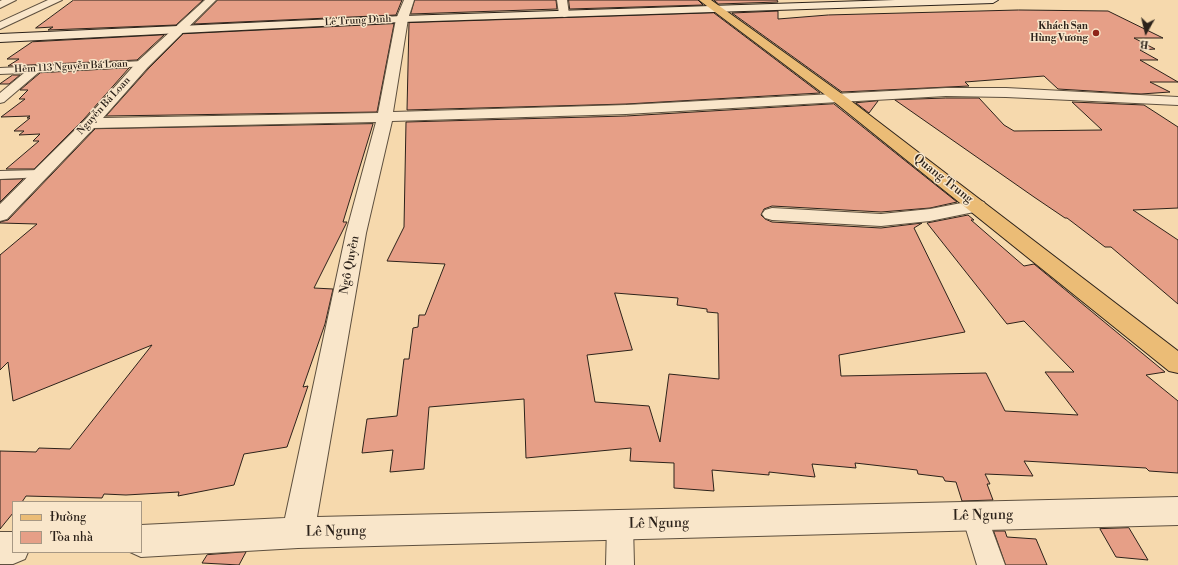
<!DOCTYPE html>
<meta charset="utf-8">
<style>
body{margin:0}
#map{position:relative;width:1178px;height:565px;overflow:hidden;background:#f6d9ad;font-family:"Libre Bodoni",serif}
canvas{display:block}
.legend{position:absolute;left:12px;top:501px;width:130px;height:52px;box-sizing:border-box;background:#f9e6ca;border:1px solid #a79884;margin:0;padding:5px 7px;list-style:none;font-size:12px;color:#2c221a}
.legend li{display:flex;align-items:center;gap:8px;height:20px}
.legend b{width:20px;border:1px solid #a79884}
.north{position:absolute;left:1126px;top:12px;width:40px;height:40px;-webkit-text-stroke:3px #f9e6ca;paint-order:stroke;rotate:188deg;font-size:11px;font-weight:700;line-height:16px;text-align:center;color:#2c221a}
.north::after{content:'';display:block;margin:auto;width:14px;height:18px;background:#2c221a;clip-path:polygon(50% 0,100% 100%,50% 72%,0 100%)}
</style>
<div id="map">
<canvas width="1178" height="565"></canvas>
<ul class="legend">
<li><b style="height:5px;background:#ebbc76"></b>Đường</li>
<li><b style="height:11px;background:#e69f87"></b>Tòa nhà</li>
</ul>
<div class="north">B</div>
</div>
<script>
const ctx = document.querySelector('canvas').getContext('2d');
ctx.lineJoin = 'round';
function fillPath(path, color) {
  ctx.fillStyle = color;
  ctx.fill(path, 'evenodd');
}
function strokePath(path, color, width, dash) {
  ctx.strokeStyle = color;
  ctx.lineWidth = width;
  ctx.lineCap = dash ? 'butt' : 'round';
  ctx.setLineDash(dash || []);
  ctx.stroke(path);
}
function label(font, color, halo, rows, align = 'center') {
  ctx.font = font + ' "Libre Bodoni",serif';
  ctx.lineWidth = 3;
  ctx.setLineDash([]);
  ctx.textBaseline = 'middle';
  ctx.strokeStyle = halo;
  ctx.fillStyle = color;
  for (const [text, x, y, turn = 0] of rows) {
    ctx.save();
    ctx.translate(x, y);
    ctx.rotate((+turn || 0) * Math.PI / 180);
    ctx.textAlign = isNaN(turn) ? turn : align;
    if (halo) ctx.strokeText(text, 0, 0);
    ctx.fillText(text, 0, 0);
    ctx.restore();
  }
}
const building = new Path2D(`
 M 74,0 L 203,0 L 176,25 L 48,30 L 53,27 L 36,28 Z
 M 218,0 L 402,0 L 396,15 L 194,24 Z
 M 415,0 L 556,0 L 557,9 L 411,14 Z
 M 569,0 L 698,0 L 703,5 L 570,9 Z
 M 714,0 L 777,0 L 778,2 L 719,4 Z
 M 1019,10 L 1108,11 L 1163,38 L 1134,38 L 1155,49 L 1140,50 L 1158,60 L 1140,60 L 1178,82 L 1150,82 L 1170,92 L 1141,94 L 1058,89 L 1044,76 L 965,82 L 969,86 L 842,92 L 732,13 L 778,11 L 778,19 L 828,15 Z
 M 714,13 L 820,93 L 626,104 L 407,110 L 409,23 Z
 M 394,24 L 377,112 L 106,116 L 149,68 L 183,34 Z
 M 164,35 L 137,60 L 8,66 L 19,59 L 7,59 L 32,42 Z
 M 129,68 L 84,119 L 34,169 L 6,169 L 39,141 L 33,141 L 40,134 L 19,135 L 24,131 L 14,131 L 30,118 L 27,118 L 30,116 L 1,117 L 25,99 L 19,99 L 28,90 L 20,90 L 40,73 Z
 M 13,75 L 20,75 L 9,84 L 0,84 Z
 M 946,98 L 979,98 L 1004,125 L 1014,131 L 1102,130 L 1072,102 L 1144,105 L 1178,127 L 1178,208 L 1133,210 L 1178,240 L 1178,304 L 1111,247 L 1105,247 L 1067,218 L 1065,218 L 1034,197 L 895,100 Z
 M 878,101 L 869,113 L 856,103 Z
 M 834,104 L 957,202 L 930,208 L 881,212 L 772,206 L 764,209 L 761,215 L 765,219 L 772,222 L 881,228 L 922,223 L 914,228 L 965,332 L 839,355 L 841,376 L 986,373 L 1005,411 L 1078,415 L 1045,372 L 1074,372 L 1024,321 L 1007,324 L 927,223 L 968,215 L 974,220 L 971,220 L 1024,266 L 1034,264 L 1165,372 L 1146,375 L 1178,401 L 1178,473 L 1149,471 L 1146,468 L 1024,461 L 1033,476 L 985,474 L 990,484 L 987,484 L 993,500 L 962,501 L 956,482 L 945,481 L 943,477 L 918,474 L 917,470 L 855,463 L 856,468 L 812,464 L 815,477 L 769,472 L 769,475 L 712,470 L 714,491 L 674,488 L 674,463 L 630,461 L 631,448 L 526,458 L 524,399 L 429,407 L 424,469 L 390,472 L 393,450 L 362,453 L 367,419 L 397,416 L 404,359 L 409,359 L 413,328 L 418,327 L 419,315 L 425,315 L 445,264 L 387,261 L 404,227 L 406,122 L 626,116 ZM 615,293 L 678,298 L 677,305 L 707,309 L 707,312 L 718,313 L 719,379 L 669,374 L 660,442 L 649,406 L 595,402 L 587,355 L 632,350 Z
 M 373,124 L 343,222 L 347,222 L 314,288 L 333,289 L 325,324 L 303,387 L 308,386 L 287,447 L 244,454 L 234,485 L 178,496 L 179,492 L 126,495 L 104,494 L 102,498 L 26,496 L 22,502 L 13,502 L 13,513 L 0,529 L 0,451 L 36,452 L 39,448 L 70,449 L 152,345 L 13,401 L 8,362 L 0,370 L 0,255 L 37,224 L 0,223 L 0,222 L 8,220 L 95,129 Z
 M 23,179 L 0,202 L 0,180 Z
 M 1129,528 L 1148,560 L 1116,557 L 1100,529 Z
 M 994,531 L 1005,531 L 1007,537 L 1036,539 L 1047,565 L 1006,565 Z
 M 246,552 L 239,565 L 202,563 L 207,555 Z`);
fillPath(building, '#e69f87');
strokePath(building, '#2c221a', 1);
const lane = new Path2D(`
 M 143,61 L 148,64 L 147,66 L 39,72 L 4,102 L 0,103 L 0,93 L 24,73 L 0,74 L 0,68 Z
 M 40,170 L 45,171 L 47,174 L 45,177 L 0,179 L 0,171 Z
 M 975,504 L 984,508 L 1005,565 L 977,565 L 962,516 L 966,508 Z
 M 620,513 L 629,516 L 633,525 L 634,565 L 606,565 L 607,525 L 611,516 Z`);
const street = new Path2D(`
 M 2,0 L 16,0 L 0,8 L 0,1 Z
 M 48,0 L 62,0 L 0,29 L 0,22 Z
 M 205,0 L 216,0 L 148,67 L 103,118 L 378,113 L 396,19 L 404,0 L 414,0 L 408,19 L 393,112 L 626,105 L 946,88 L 1006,88 L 1178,97 L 1178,105 L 1006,97 L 946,96 L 626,114 L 392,121 L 366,233 L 317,517 L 1178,497 L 1178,525 L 298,548 L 141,557 L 130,552 L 141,552 L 141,525 L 285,518 L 346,233 L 376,122 L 94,128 L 7,219 L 0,221 L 0,204 L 85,120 L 138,61 Z
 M 557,0 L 567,0 L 569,14 L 568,16 L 564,17 L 559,14 Z
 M 977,200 L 984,202 L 986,206 L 984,210 L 930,221 L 881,226 L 772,220 L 765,218 L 762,214 L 765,210 L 772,208 L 881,214 L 930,209 Z
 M 0,532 L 13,532 L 13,552 L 28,552 L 25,559 L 13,564 L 0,564 Z`);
const secondary = new Path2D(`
 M 895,0 L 998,0 L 993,3 L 402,22 L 0,42 L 0,34 L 402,16 Z`);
const primary = new Path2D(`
 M 699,0 L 711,0 L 842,94 L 1178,351 L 1178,373 L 1169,371 L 832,100 Z`);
strokePath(lane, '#5e503f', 2);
strokePath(street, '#5e503f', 2);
strokePath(secondary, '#2c221a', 2);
strokePath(primary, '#2c221a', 2);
fillPath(lane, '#f9e6ca');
fillPath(street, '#f9e6ca');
fillPath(secondary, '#f9e6ca');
fillPath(primary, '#ebbc76');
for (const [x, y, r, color] of [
 [1096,33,4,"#8f2418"]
]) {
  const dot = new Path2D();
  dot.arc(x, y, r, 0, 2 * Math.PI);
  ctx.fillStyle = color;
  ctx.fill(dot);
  strokePath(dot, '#f9e6ca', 1.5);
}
label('10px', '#2c221a', '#f9e6ca', [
 ["Lê Trung Đình",358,21,-3],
 ["Hẻm 113 Nguyễn Bá Loan",71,67,-3],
 ["Nguyễn Bá Loan",104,106,-48]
]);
label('bold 10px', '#2c221a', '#f9e6ca', [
 ["Khách Sạn",1088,27],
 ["Hùng Vương",1088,39]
], 'right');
label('12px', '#2c221a', '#f9e6ca', [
 ["Quang Trung",943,179,38],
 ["Ngô Quyền",350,265,-79]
]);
label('14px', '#2c221a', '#f9e6ca', [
 ["Lê Ngung",983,516,-1],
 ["Lê Ngung",659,524,-1],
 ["Lê Ngung",336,532,-1]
]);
</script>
